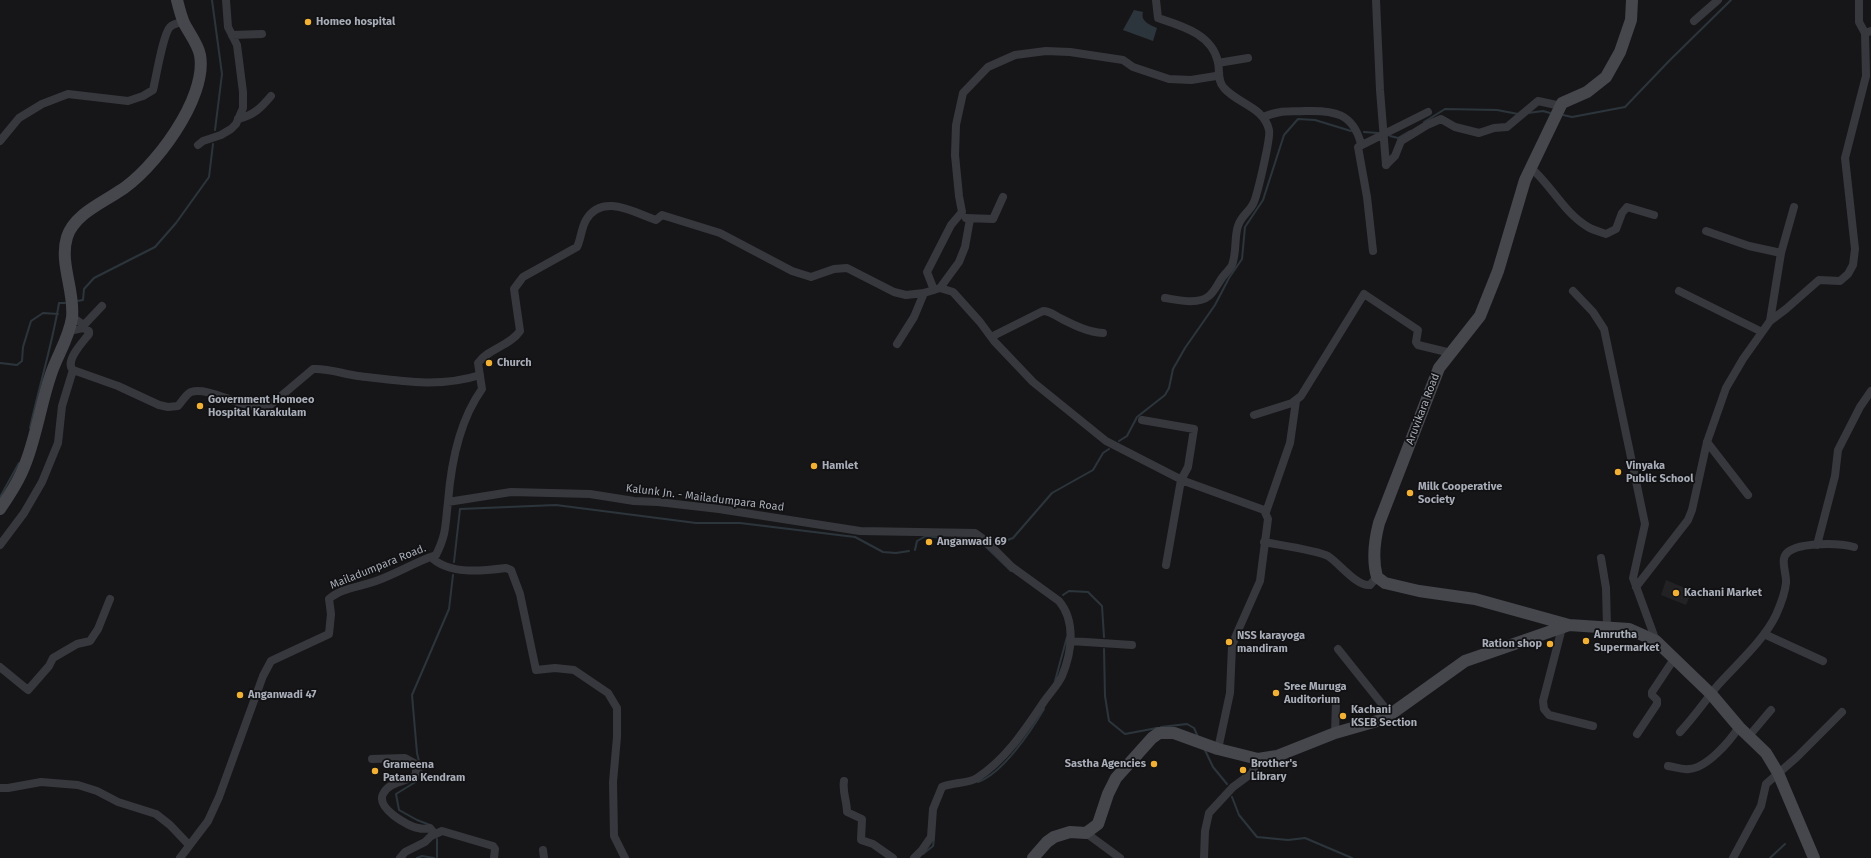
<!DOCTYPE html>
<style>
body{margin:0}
canvas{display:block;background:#161618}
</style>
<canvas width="1871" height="858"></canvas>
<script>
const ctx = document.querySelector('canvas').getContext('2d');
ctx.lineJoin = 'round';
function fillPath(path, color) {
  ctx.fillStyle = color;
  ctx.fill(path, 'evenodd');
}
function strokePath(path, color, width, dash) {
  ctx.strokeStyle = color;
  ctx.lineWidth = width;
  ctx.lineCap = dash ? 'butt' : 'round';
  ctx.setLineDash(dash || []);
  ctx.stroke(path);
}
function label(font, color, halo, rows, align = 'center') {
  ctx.font = font + ' "Fira Sans",sans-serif';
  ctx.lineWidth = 3.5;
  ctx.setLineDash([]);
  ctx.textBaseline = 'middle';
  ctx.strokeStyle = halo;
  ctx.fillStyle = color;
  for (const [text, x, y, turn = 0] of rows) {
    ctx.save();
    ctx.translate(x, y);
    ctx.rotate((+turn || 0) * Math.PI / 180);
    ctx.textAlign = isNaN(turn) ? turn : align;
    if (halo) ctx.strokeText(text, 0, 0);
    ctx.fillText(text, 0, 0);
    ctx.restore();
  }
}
fillPath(new Path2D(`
 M 1666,580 L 1692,591 L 1686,605 L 1661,595 Z`), '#222225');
fillPath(new Path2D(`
 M 1134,10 L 1143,12 C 1140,21 1150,25 1157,28 L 1153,41 L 1123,30 Z`), '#2c353c');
strokePath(new Path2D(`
 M 212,0 L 222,74 L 215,130
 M 1528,113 L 1543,111 L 1550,113
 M 1563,115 L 1572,117 L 1625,107 L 1669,61 L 1731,0
 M 1424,122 L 1445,109 L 1497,110 L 1518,114
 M 1364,132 L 1378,133
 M 1390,136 L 1398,138 L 1410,131
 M 77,301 L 83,300 L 84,289 L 94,278 L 155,247 L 176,223 L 209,177 L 213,144
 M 0,363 L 17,365 L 22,361 L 23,347 L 31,321 L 43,313 L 58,314
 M 30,428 C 39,386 52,346 59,303 L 65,303
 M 1119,441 L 1127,436 L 1137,417 L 1165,395 L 1169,388 L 1173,369 L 1185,348 L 1215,305 L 1229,278 L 1242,259 L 1245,227 L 1263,200 L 1284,135 L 1298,119 L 1315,120 L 1351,131
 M 0,497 L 19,463
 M 997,544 L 1013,538 L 1052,493 L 1093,470 L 1103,453 L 1109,449
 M 915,550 L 917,541 L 926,536 L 950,539 L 966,538 L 981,542 L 1011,571
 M 454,562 L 460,509 L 556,505 L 696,523 L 740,523 L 855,537 L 883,552 L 896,553 L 909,551
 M 1063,595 L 1069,591 L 1088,592 L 1102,606 L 1104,637
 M 1104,649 L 1105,696 L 1109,721 L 1125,734 L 1157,728
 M 1055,681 L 1067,637
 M 1161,727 L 1187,724 L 1194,728 L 1198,737
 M 1204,748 L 1213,767 L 1227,784
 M 978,782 C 1003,773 1031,731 1044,709
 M 1232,797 L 1239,815 L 1257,837 L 1288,840 L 1305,838 L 1352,858
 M 430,825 L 417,820 L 399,810 L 396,794 L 417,781 L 422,774 L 417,753 L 412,695 L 449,609 L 453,575
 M 437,839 L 437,858
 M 923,854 L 933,846 L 934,839
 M 417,858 L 422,856 L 434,858
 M 1770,858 L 1785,844`), '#2c353c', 2);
strokePath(new Path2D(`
 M 1156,0 L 1158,18 C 1182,26 1212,34 1218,62 C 1220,71 1217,81 1224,88 C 1238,104 1264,107 1269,130 C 1271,137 1257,197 1253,204 C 1249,212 1241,216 1238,226 C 1234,238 1237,252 1232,265 C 1229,271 1223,275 1220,281 C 1216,287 1214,292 1209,296 C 1198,305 1178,300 1165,298
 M 1376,0 L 1380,90 L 1386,165
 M 1859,0 L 1859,22 L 1865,33 L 1871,31
 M 1694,21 L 1718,0
 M 232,35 L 262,34
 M 1218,63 L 1248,58
 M 1263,117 C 1281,110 1286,112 1305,111 C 1334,110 1353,113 1361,144
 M 238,119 C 254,115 261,108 271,96
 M 0,141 L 19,118 L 42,104 L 68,94 L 128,101 L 143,96 L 153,90 C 156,78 163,34 170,27 C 174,23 179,23 184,22
 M 198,145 L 203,141 L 221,135 L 231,129 L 236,124 L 243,108 L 243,92 L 237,45 L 228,27 L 226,0
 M 1386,165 L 1395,156 L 1401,141 L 1427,125 L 1441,119 L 1455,127 L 1479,133 L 1494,128 L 1507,127 L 1538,101 L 1561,106
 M 1531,168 C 1552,186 1564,213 1588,227 C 1593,230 1600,232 1606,234 L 1616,229 L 1622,213 L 1627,207 L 1654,215
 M 966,218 L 993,219 L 1003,197
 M 1706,231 L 1749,246 L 1781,253
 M 1373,251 L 1367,197 L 1358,147 L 1428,112
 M 940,288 L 959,262 L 965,247 L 970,219
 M 934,290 L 927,272 L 951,225 L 962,212 L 959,196 L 955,155 L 956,125 L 963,93 L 988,67 L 1015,55 L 1046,51 L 1070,52 L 1123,60 L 1133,67 L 1169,79 L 1191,80 L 1216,76 L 1219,73
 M 1573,291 L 1593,312 L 1604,329 L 1645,524 L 1633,578 L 1656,641
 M 1679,291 L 1762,332
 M 72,317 L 84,325 L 102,306
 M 1770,321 L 1781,253 L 1794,207
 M 69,331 L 83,328 L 89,331 L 89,334 C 83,342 64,361 73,370
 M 991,337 L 1043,311 C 1050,311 1054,315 1060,318 C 1074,325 1087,332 1103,333
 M 897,344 L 914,317 L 924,293
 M 73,370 L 118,386 L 159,405 L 168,407 L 178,406 C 182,402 186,394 191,392 C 210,386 243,410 268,407 L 313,369 C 328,368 343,374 358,376 C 400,381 440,388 480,375
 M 1254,415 L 1292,403 L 1301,396 L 1364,294 L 1418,330 L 1416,342 L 1418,345 L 1451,353
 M 1142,420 L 1194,429 L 1188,467 L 1181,480 L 1166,565
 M 1707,442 L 1748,495
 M 448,502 L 511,492 L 590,494 L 634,501 L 658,502 L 719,509 L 860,531 L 975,533 L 986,541 L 1012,567 L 1059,601 C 1076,621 1072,652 1062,676 C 1058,685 1049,694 1043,703 C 1024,731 1006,759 977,778 C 968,784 953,782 942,787 L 933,809 L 931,837 L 922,850 L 914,858
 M 1266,512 L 1290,443 L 1296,401
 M 1264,542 C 1279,545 1316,550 1328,556 C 1339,563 1357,587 1370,585 L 1377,577
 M 0,545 L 24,513 L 42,482 L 58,443 L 62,406 L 73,370
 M 1817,545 L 1835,476 L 1838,450 L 1860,407 L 1871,391
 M 431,557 C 449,575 482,571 506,568 L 511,570 L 520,594 L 536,670 L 555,668 L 574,670 L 608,693 L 617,708 L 617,737 L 613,782 L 614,836 L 625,858
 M 1601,558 L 1606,588 L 1607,627
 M 1636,587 L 1688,520 L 1692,510 L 1707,442 L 1726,388 L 1743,359 L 1770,321 L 1786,309 L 1819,280 L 1840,281 L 1848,274 L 1853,265 L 1855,249 L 1845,158 L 1866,76 L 1865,33
 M 1562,628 L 1543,701 L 1544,709 L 1549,715 L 1593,726
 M 1764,634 L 1823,661
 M 1070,641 L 1132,645
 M 1338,649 L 1390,714
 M 0,667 L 28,690 L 49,666 L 53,658 L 77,644 L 90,641 L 98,629 L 110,599
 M 1680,732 C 1694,717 1705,701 1718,685 C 1737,664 1764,640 1776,615 C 1780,606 1785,593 1786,583 C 1787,573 1779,559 1788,552 C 1801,542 1839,543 1854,547
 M 1335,733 L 1336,701
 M 1637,734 L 1657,704 L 1657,700 L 1652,695 L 1652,692 L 1674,659
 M 1749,736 L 1771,710
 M 372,759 L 405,758 L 416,764 L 416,773 L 415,776 C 404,782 389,782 383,794 C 376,808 407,826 418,828 C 422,829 426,829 430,828 L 435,834
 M 1668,766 C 1675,767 1682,770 1689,769 C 1707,768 1730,741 1739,727
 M 844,781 C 842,791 847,801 847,812 L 862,819 L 861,840 L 873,844 L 893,858
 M 0,788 L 8,788 L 41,782 L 78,785 L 97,791 L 118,802 L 156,814 L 170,825 L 189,845
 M 1086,833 L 1120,858
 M 543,850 L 544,858
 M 180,858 L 208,821 L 219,797 L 263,676 L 271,661 L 329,634 L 331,614 L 329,599 C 341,588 360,587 376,581 C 396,574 415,562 436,555 C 447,533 445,525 448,502 C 451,463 459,421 482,389 L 478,363 C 489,348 510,346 520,331 L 514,289 L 523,277 L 577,247 C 581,239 581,229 586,220 C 602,193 633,212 656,220 L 662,215 L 720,233 L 792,271 L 811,277 L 834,269 L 847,268 L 894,292 L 906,295 L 924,293 L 940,288 L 953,292 L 980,322 L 994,341 L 1033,382 L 1106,441 L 1184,481 L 1264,510 L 1268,519 L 1260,581 L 1237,633 L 1232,646 L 1230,693 L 1218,749
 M 400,858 L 405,852 L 425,842 L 431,836 L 442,831 L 493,846 L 495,849 L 494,858
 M 1204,858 L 1205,831 L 1209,813 L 1233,787 L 1252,773 L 1258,759
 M 1733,858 L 1761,806 L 1766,784 L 1797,757 L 1842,712`), '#37383d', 8);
strokePath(new Path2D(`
 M 1632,0 L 1631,20 L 1620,52 L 1606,77 L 1587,92 L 1562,103 L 1525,180 L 1498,271 L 1480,316 L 1439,368 L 1379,523 C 1374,542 1372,559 1377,577 L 1385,583 L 1419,591 L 1475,599 L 1569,625 L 1629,629 L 1656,641 L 1711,694 L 1739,727 L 1766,753 L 1778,773 L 1814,858
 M 0,509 C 10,494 20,479 26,462 C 37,433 41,403 51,374 C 57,356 69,338 72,318 C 75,291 59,263 67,237 C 74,215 100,204 118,192 C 153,171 208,98 200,55 C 198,44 189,33 184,23 C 181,16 179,8 177,0
 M 1033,858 L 1047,842 L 1054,837 L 1070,832 L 1086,833 L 1098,824 L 1108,794 L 1116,778 L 1152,738 L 1159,733 L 1174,733 L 1218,749 L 1258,759 L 1277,756 L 1335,733 L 1384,719 L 1465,661 L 1569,625`), '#45474d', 12);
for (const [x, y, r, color] of [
 [308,22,4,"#f2b134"],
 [489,363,4,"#f2b134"],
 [200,406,4,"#f2b134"],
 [814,466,4,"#f2b134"],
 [1618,472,4,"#f2b134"],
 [1410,493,4,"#f2b134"],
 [929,542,4,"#f2b134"],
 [1676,593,4,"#f2b134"],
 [1586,641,4,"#f2b134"],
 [1229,642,4,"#f2b134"],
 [1550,644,4,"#f2b134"],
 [1276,693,4,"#f2b134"],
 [240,695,4,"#f2b134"],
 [1343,716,4,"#f2b134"],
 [1154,764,4,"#f2b134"],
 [1243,770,4,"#f2b134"],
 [375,771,4,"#f2b134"]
]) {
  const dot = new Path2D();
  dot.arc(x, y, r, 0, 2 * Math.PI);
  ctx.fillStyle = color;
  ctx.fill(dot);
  strokePath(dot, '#111113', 1.5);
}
label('bold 11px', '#a8adb8', '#111113', [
 ["Homeo hospital",316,22],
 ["Church",497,363],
 ["Government Homoeo",208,400],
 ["Hospital Karakulam",208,413],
 ["Hamlet",822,466],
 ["Vinyaka",1626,466],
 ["Public School",1626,479],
 ["Milk Cooperative",1418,487],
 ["Society",1418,500],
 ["Anganwadi 69",937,542],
 ["Kachani Market",1684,593],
 ["Amrutha",1594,635],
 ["Supermarket",1594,648],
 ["NSS karayoga",1237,636],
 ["mandiram",1237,649],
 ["Ration shop",1542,644,"right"],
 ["Sree Muruga",1284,687],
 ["Auditorium",1284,700],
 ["Anganwadi 47",248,695],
 ["Kachani",1351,710],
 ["KSEB Section",1351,723],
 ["Sastha Agencies",1146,764,"right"],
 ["Brother's",1251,764],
 ["Library",1251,777],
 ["Grameena",383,765],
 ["Patana Kendram",383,778]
], 'left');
label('11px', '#a8adb8', '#111113', [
 ["Aruvikara Road",1423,409,-69],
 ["Kalunk Jn. - Mailadumpara Road",705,498,7],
 ["Mailadumpara Road.",378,567,-22]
]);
</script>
